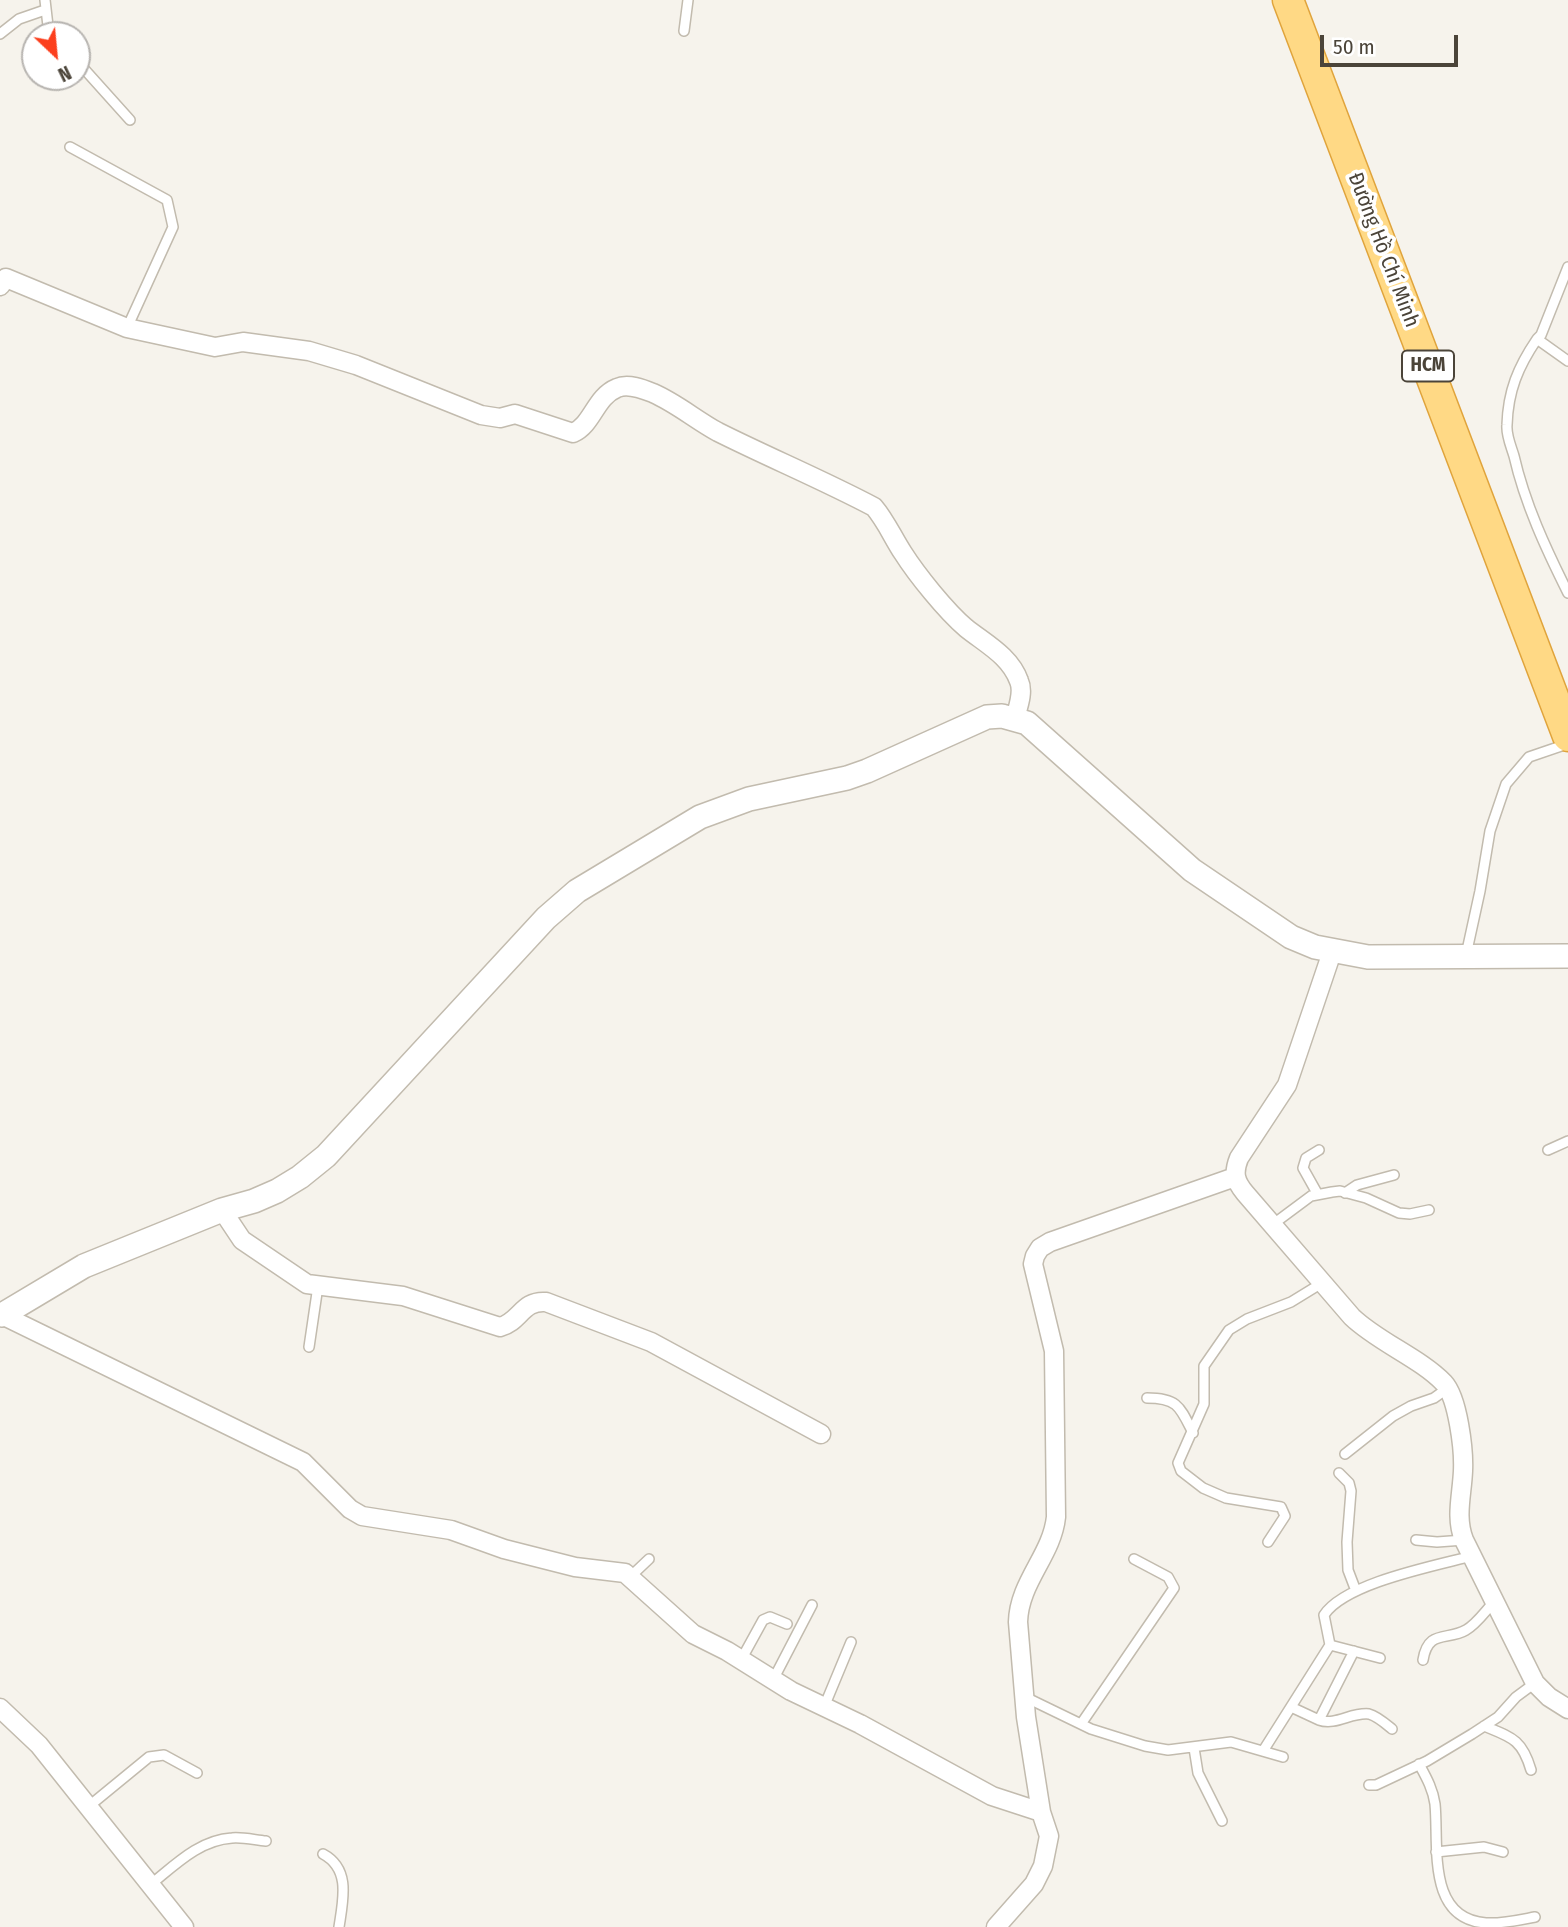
<!DOCTYPE html>
<meta charset="utf-8">
<style>
body{margin:0}
#map{position:relative;width:1568px;height:1927px;overflow:hidden;background:#f6f3ec;font-family:"Fira Sans Condensed",sans-serif}
canvas{display:block}
.north{position:absolute;left:21px;top:21px;width:70px;height:70px;box-sizing:border-box;background:#fff;border:2px solid #b7b4b0;border-radius:50%;rotate:154deg;font-size:19px;font-weight:700;line-height:28px;text-align:center;color:#4b4439}
.north::after{content:'';display:block;margin:auto;width:24px;height:32px;background:#fc3f1d;clip-path:polygon(50% 0,100% 100%,50% 72%,0 100%)}
.scale{position:absolute;left:1320px;top:35px;width:138px;height:32px;box-sizing:border-box;border:4px solid #4b4439;border-top:0;padding-left:9px;font-size:21px;line-height:24px;white-space:nowrap;color:#4b4439;-webkit-text-stroke:5px #fff;paint-order:stroke}
</style>
<div id="map">
<canvas width="1568" height="1927"></canvas>
<div class="north">N</div>
<div class="scale">50 m</div>
</div>
<script>
const ctx = document.querySelector('canvas').getContext('2d');
ctx.lineJoin = 'round';
function strokePath(path, color, width, dash) {
  ctx.strokeStyle = color;
  ctx.lineWidth = width;
  ctx.lineCap = dash ? 'butt' : 'round';
  ctx.setLineDash(dash || []);
  ctx.stroke(path);
}
function label(font, color, halo, rows, align = 'center') {
  ctx.font = font + ' "Fira Sans Condensed",sans-serif';
  ctx.lineWidth = 7;
  ctx.setLineDash([]);
  ctx.textBaseline = 'middle';
  ctx.strokeStyle = halo;
  ctx.fillStyle = color;
  for (const [text, x, y, turn = 0] of rows) {
    ctx.save();
    ctx.translate(x, y);
    ctx.rotate((+turn || 0) * Math.PI / 180);
    ctx.textAlign = isNaN(turn) ? turn : align;
    if (halo) ctx.strokeText(text, 0, 0);
    ctx.fillText(text, 0, 0);
    ctx.restore();
  }
}
const service = new Path2D(`
 M 45,0 L 48,26 L 56,35
 M 684,31 L 688,0
 M 0,34 L 19,19 L 45,10
 M 77,61 L 130,120
 M 70,147 L 167,200 L 173,227 L 127,328
 M 1568,267 L 1541,335 L 1537,339 L 1568,361
 M 1537,339 C 1518,367 1508,391 1507,425 C 1506,435 1511,446 1514,456 C 1525,504 1546,549 1568,593
 M 1466,955 L 1480,891 L 1490,831 L 1506,784 L 1529,757 L 1567,744
 M 1548,1150 L 1568,1141
 M 1317,1193 L 1303,1168 L 1306,1158 L 1319,1150
 M 1345,1193 L 1357,1185 L 1394,1175
 M 1272,1225 L 1311,1196 L 1332,1192 L 1340,1191 L 1366,1198 L 1399,1213 L 1410,1214 L 1429,1210
 M 309,1347 L 318,1286
 M 1147,1398 C 1178,1398 1180,1407 1193,1433
 M 1345,1454 L 1393,1416 L 1411,1406 L 1434,1398 L 1448,1388
 M 1339,1473 L 1349,1483 L 1351,1491 L 1347,1542 L 1348,1570 L 1356,1591
 M 1416,1540 L 1437,1542 L 1464,1540
 M 1268,1542 L 1285,1516 L 1281,1507 L 1226,1498 L 1203,1488 L 1181,1471 L 1178,1463 L 1204,1404 L 1204,1366 L 1229,1330 L 1247,1319 L 1291,1302 L 1322,1283
 M 630,1577 L 649,1559
 M 1330,1645 L 1324,1615 C 1345,1583 1434,1566 1472,1556
 M 1354,1651 L 1319,1720 C 1336,1726 1351,1712 1369,1714 C 1377,1716 1386,1724 1392,1729
 M 741,1660 L 763,1620 L 770,1617 L 787,1624
 M 1423,1660 C 1428,1629 1447,1641 1466,1630 C 1477,1624 1486,1610 1495,1601
 M 773,1680 L 812,1605
 M 1025,1697 L 1091,1729 L 1145,1746 L 1168,1750 L 1231,1742 L 1283,1757
 M 824,1707 L 851,1642
 M 1291,1707 L 1319,1720
 M 1081,1724 L 1174,1588 L 1168,1577 L 1134,1559
 M 1484,1726 C 1511,1737 1522,1739 1531,1770
 M 1194,1748 L 1198,1773 L 1222,1821
 M 1263,1751 L 1330,1645 L 1380,1658
 M 1419,1764 C 1426,1777 1433,1789 1435,1804 C 1439,1845 1426,1919 1486,1923 C 1502,1924 1519,1920 1535,1917
 M 1369,1785 L 1376,1785 L 1427,1761 L 1472,1734 L 1498,1717 L 1516,1697 L 1535,1683
 M 88,1807 L 149,1757 L 164,1755 L 197,1773
 M 1436,1852 L 1484,1847 L 1503,1852
 M 323,1854 C 351,1869 343,1900 339,1927
 M 150,1885 C 175,1865 199,1840 232,1838 C 243,1837 255,1840 266,1841`);
const minor = new Path2D(`
 M 0,286 L 6,278 L 127,328 L 215,347 L 243,342 L 309,351 L 356,365 L 481,415 L 500,418 L 515,414 L 573,433 C 593,424 595,397 617,388 C 628,383 643,389 653,393 C 676,403 696,420 718,432 C 770,458 823,480 874,507 C 886,521 893,538 903,553 C 917,575 946,611 966,628 C 986,644 1010,656 1019,681 C 1024,692 1018,707 1015,718
 M 1332,952 L 1287,1085 L 1239,1158 C 1233,1173 1235,1181 1245,1193 L 1352,1317 C 1378,1342 1420,1358 1444,1383 C 1458,1398 1464,1450 1463,1471 C 1462,1495 1455,1517 1464,1540 L 1535,1683 L 1549,1697 L 1568,1709
 M 222,1210 L 242,1240 L 307,1284 L 403,1296 L 500,1327 C 520,1322 522,1300 546,1302 L 651,1342 L 821,1434
 M 2,1315 L 303,1462 L 350,1509 L 362,1516 L 451,1530 L 504,1549 L 575,1567 L 625,1573 L 693,1634 L 727,1651 L 791,1691 L 860,1724 L 992,1796 L 1041,1812
 M 0,1708 L 39,1745 L 184,1927
 M 996,1927 L 1034,1884 L 1043,1866 L 1049,1836 L 1041,1812 L 1026,1717 L 1018,1622 C 1019,1582 1052,1555 1056,1517 L 1054,1351 L 1033,1264 L 1035,1256 L 1040,1248 L 1050,1242 L 1235,1177`);
const tertiary = new Path2D(`
 M 2,1315 L 84,1266 L 222,1210 L 254,1201 L 277,1191 L 300,1177 L 326,1156 L 546,918 L 577,891 L 700,817 L 749,799 L 847,778 L 867,771 L 987,717 L 1002,716 L 1027,723 L 1192,870 L 1291,937 L 1315,947 L 1368,957 L 1568,956`);
const trunk = new Path2D(`
 M 1288,0 L 1568,736`);
strokePath(service, '#c2bbae', 12);
strokePath(minor, '#c2bbae', 21);
strokePath(tertiary, '#c2bbae', 26);
strokePath(trunk, '#e0a43c', 33);
strokePath(service, '#fff', 9);
strokePath(minor, '#fff', 18);
strokePath(tertiary, '#fff', 23);
strokePath(trunk, '#ffd985', 30);
for (const [x, y, w] of [
 [1428,366,52]
]) {
  const box = new Path2D();
  box.roundRect(x - w / 2, y - 15.5, w, 31, 5);
  ctx.fillStyle = '#fff';
  ctx.fill(box);
  strokePath(box, '#4b4439', 2);
}
label('bold 19px', '#4b4439', null, [
 ["HCM",1428,366]
]);
label('21px', '#4b4439', '#fff', [
 ["Đường Hồ Chí Minh",1383,250,69]
]);
</script>
